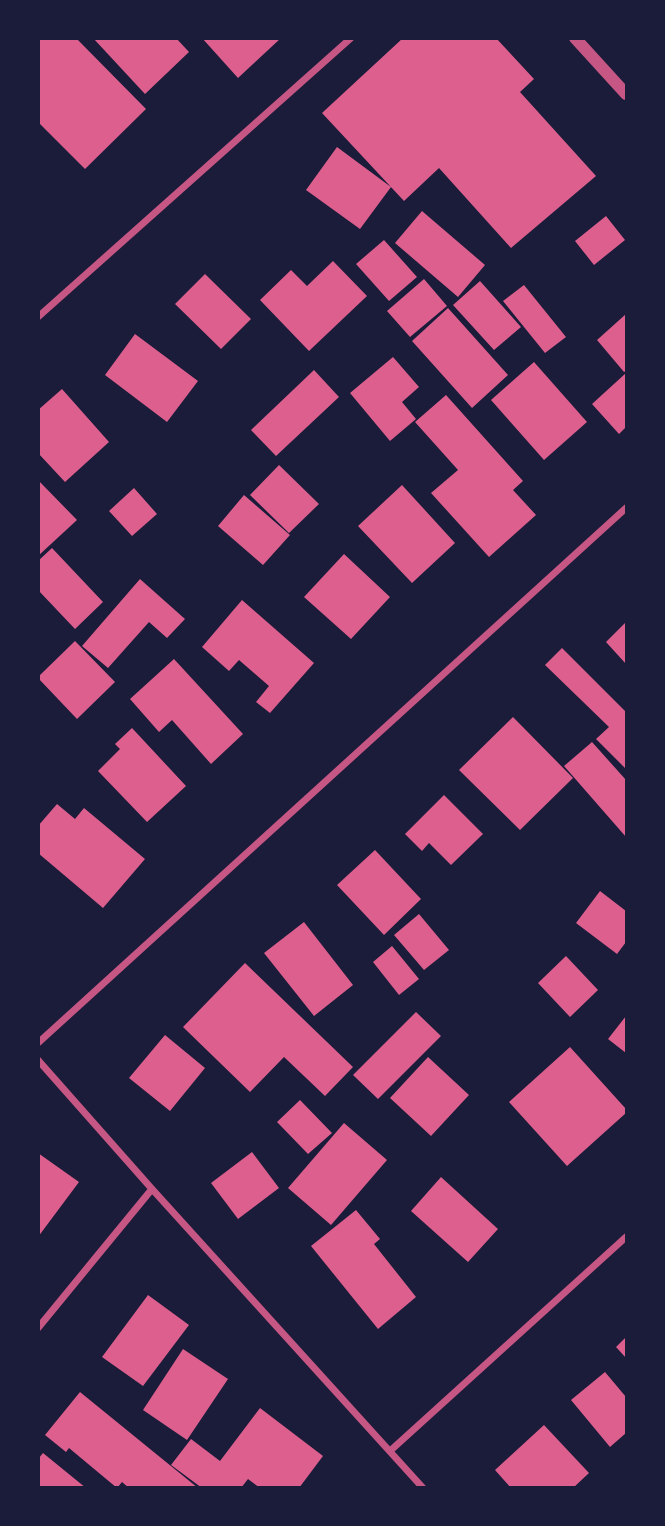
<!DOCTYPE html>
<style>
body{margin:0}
#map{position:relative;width:665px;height:1526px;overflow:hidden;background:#1b1b3a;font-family:"Exo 2",sans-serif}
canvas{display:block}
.frame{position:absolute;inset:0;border:40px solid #1b1b3a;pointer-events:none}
</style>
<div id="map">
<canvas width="665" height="1526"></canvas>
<div class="frame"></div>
</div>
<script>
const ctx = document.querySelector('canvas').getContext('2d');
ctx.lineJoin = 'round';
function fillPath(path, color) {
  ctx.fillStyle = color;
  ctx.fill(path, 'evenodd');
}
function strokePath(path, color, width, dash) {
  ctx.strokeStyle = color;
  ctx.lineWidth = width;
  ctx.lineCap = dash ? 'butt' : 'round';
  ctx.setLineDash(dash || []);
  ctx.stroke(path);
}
fillPath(new Path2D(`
 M 38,38 L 76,38 L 146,109 L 85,169 L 38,122 Z
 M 93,38 L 176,38 L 189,52 L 145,94 Z
 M 202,38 L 281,38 L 238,78 Z
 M 403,38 L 496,38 L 534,79 L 520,92 L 596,176 L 511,248 L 439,168 L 404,201 L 322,113 Z
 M 337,147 L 391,187 L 360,229 L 306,190 Z
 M 422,211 L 485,265 L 458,297 L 395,243 Z
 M 606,216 L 625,240 L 594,265 L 575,241 Z
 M 384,240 L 417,277 L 389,301 L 356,264 Z
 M 333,261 L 367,296 L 309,351 L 260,300 L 291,270 L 307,286 Z
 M 205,274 L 251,319 L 221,349 L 175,304 Z
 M 424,279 L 447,306 L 410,337 L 387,311 Z
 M 480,281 L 521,327 L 494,350 L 453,305 Z
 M 524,285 L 566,337 L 545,353 L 503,301 Z
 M 448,308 L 508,375 L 472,408 L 412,341 Z
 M 626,314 L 626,371 L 624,372 L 597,340 Z
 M 135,334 L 198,381 L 167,422 L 105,375 Z
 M 393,357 L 419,387 L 402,402 L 416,419 L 390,441 L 350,393 Z
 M 534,362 L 587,422 L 544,460 L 491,400 Z
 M 314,370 L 339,397 L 276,456 L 251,430 Z
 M 626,373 L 626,427 L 619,434 L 592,404 Z
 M 62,389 L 109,442 L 65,482 L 38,453 L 38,410 Z
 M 446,395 L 523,481 L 513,490 L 536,515 L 489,557 L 431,493 L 458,470 L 415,422 Z
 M 279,465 L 319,504 L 289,533 L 250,495 Z
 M 38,480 L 77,520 L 38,556 Z
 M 402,485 L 455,543 L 412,583 L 358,526 Z
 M 134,488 L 157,514 L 132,536 L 109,511 Z
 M 244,495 L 290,535 L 263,565 L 218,526 Z
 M 52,548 L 103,602 L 75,629 L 38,590 L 38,561 Z
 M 344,554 L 390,597 L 351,639 L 304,597 Z
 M 140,579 L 185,619 L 167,638 L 149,622 L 108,668 L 82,646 Z
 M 242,600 L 314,663 L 270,713 L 256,702 L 269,686 L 239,660 L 229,671 L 202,647 Z
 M 626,622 L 626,664 L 606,642 Z
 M 75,641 L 115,682 L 77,719 L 38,678 L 38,677 Z
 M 562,648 L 626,712 L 626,769 L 596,739 L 609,727 L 545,665 Z
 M 174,659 L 243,734 L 211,764 L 172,720 L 159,732 L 130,699 Z
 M 513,717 L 573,778 L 520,830 L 459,770 Z
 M 132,728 L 186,786 L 147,822 L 98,771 L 120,749 L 115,744 Z
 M 592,742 L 626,780 L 626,837 L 564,766 Z
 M 444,795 L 483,834 L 451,865 L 429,843 L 422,851 L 405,834 Z
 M 57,804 L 75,819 L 84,808 L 145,859 L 103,908 L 38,853 L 38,826 Z
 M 375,850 L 421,899 L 384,935 L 337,885 Z
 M 600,891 L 626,911 L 626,942 L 617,954 L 576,923 Z
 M 419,914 L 449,950 L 424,970 L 394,935 Z
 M 304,922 L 353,985 L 314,1016 L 264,953 Z
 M 392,946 L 419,979 L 399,995 L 373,962 Z
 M 566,956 L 598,990 L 570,1017 L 538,983 Z
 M 245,963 L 353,1067 L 325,1096 L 284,1057 L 250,1092 L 183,1027 Z
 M 416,1012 L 441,1036 L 378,1099 L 353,1075 Z
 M 626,1016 L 626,1053 L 608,1039 Z
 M 165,1035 L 205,1068 L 170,1111 L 129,1078 Z
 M 570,1047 L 626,1109 L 626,1113 L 567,1166 L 509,1102 Z
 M 428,1057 L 469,1095 L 431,1136 L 390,1098 Z
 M 300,1100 L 332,1133 L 308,1154 L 277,1122 Z
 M 344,1123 L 387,1160 L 331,1225 L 288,1188 Z
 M 252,1152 L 279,1188 L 238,1219 L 211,1183 Z
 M 38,1153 L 79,1182 L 38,1237 Z
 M 441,1177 L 498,1229 L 468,1262 L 411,1211 Z
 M 356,1210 L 380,1239 L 374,1244 L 416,1297 L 378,1329 L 311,1246 Z
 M 148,1295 L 189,1325 L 143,1386 L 102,1357 Z
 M 626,1337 L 626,1358 L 616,1347 Z
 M 183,1349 L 228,1379 L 187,1440 L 143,1410 Z
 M 605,1372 L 626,1397 L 626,1433 L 610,1447 L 571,1400 Z
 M 80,1392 L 198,1488 L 129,1488 L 122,1482 L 117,1488 L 69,1448 L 66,1452 L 45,1435 Z
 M 260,1408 L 323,1456 L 299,1488 L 260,1488 L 248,1479 L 241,1488 L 202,1488 L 171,1465 L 191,1439 L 220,1461 Z
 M 544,1425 L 589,1473 L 573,1488 L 511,1488 L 495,1470 Z
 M 43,1453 L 86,1488 L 38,1488 L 38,1459 Z`), '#dd5f8e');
strokePath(new Path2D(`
 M 38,317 L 351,38
 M 38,1043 L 626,508
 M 38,1060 L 152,1189 L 423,1488
 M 38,1328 L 152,1189
 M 390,1451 L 626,1237`), '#c65784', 7);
strokePath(new Path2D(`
 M 575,38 L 626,94`), '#c65784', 12);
</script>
